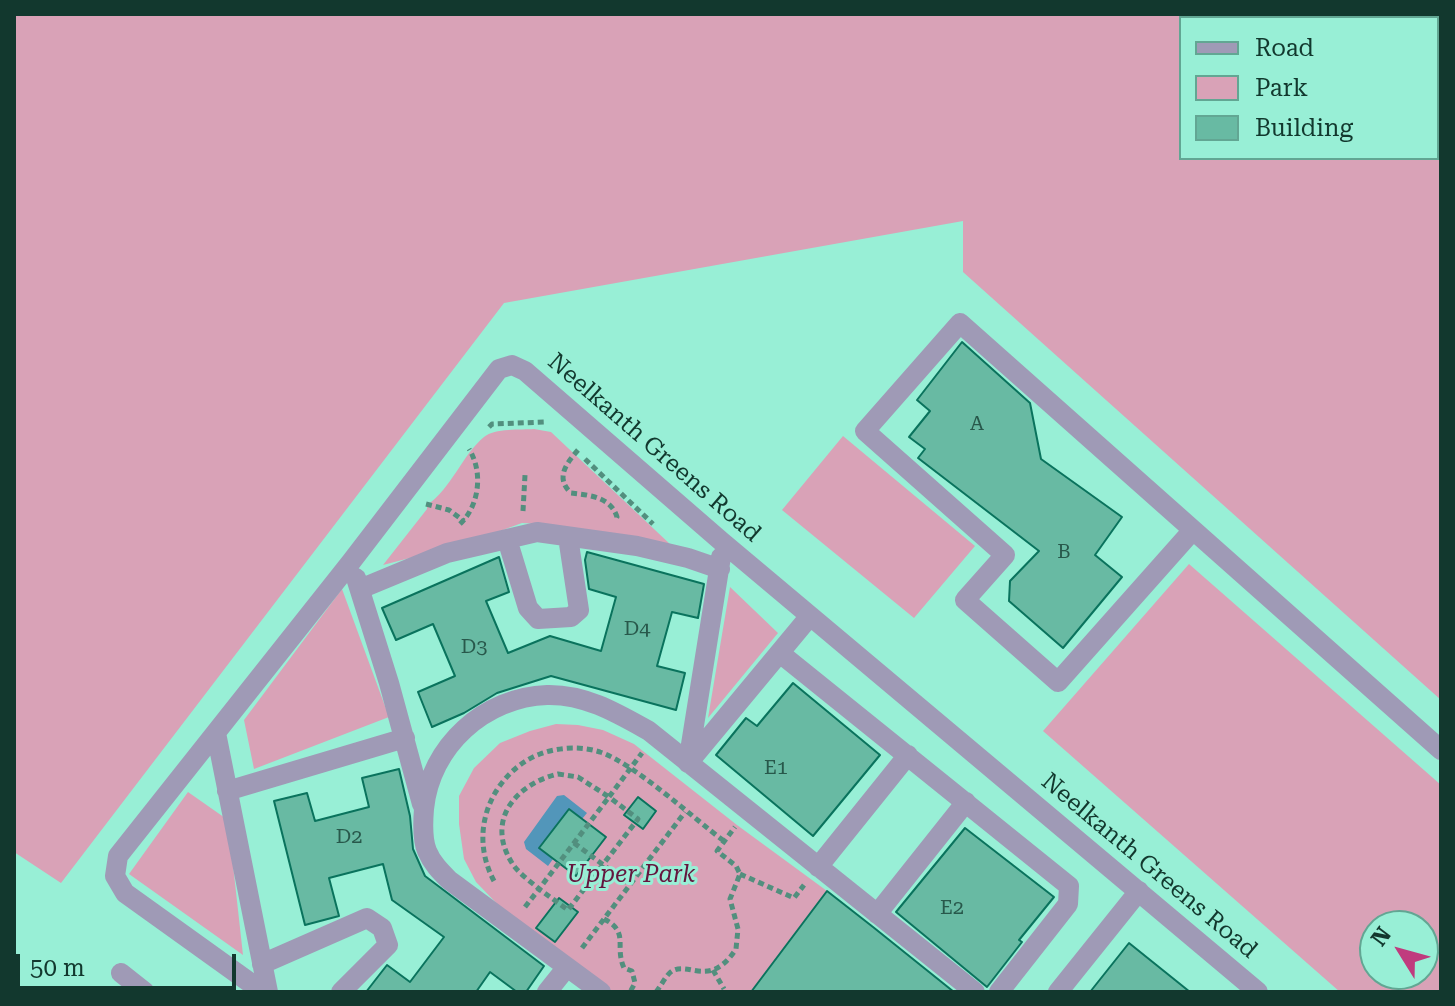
<!DOCTYPE html>
<style>
body{margin:0}
#map{position:relative;width:1455px;height:1006px;overflow:hidden;background:#98efd6;font-family:"Roboto Serif",serif}
canvas{display:block}
.frame{position:absolute;inset:0;border:16px solid #12382e;pointer-events:none}
.legend{position:absolute;left:1179px;top:16px;width:260px;height:144px;box-sizing:border-box;background:#98efd6;border:2px solid #62a693;margin:0;padding:10px 14px;list-style:none;font-size:24px;color:#12382e}
.legend li{display:flex;align-items:center;gap:16px;height:40px}
.legend b{width:40px;border:2px solid #62a693}
.north{position:absolute;left:1359px;top:910px;width:80px;height:80px;box-sizing:border-box;background:#98efd6;border:2px solid #62a693;border-radius:50%;rotate:307deg;font-size:22px;font-weight:700;line-height:32px;text-align:center;color:#12382e}
.north::after{content:'';display:block;margin:auto;width:28px;height:36px;background:#c03b7e;clip-path:polygon(50% 0,100% 100%,50% 72%,0 100%)}
.scale{position:absolute;left:16px;top:954px;width:220px;height:36px;box-sizing:border-box;border:4px solid #12382e;border-top:0;padding-left:10px;font-size:24px;line-height:28px;white-space:nowrap;color:#12382e;-webkit-text-stroke:6px #98efd6;paint-order:stroke}
</style>
<div id="map">
<canvas width="1455" height="1006"></canvas>
<div class="frame"></div>
<ul class="legend">
<li><b style="height:10px;background:#9f9ab6"></b>Road</li>
<li><b style="height:22px;background:#d9a2b7"></b>Park</li>
<li><b style="height:22px;background:#68baa3"></b>Building</li>
</ul>
<div class="north">N</div>
<div class="scale">50 m</div>
</div>
<script>
const ctx = document.querySelector('canvas').getContext('2d');
ctx.lineJoin = 'round';
function fillPath(path, color) {
  ctx.fillStyle = color;
  ctx.fill(path, 'evenodd');
}
function strokePath(path, color, width, dash) {
  ctx.strokeStyle = color;
  ctx.lineWidth = width;
  ctx.lineCap = dash ? 'butt' : 'round';
  ctx.setLineDash(dash || []);
  ctx.stroke(path);
}
function label(font, color, halo, rows, align = 'center') {
  ctx.font = font + ' "Roboto Serif",serif';
  ctx.lineWidth = 6;
  ctx.setLineDash([]);
  ctx.textBaseline = 'middle';
  ctx.strokeStyle = halo;
  ctx.fillStyle = color;
  for (const [text, x, y, turn = 0] of rows) {
    ctx.save();
    ctx.translate(x, y);
    ctx.rotate((+turn || 0) * Math.PI / 180);
    ctx.textAlign = isNaN(turn) ? turn : align;
    if (halo) ctx.strokeText(text, 0, 0);
    ctx.fillText(text, 0, 0);
    ctx.restore();
  }
}
fillPath(new Path2D(`
 M 14,14 L 1377,14 L 1387,18 L 1181,18 L 1181,158 L 1437,158 L 1437,18 L 1403,18 L 1403,14 L 1441,14 L 1441,700 L 963,272 L 963,221 L 504,303 L 61,883 L 14,852 Z
 M 534,429 L 551,432 L 672,546 L 540,524 L 522,523 L 467,543 L 383,565 L 427,509 L 427,505 C 452,488 462,455 484,437 C 495,428 521,430 534,429 Z
 M 843,436 L 975,546 L 914,618 L 782,510 Z
 M 1189,564 L 1441,785 L 1441,992 L 1340,992 L 1043,731 ZM 1375,926 L 1423,926 L 1423,974 L 1375,974 Z
 M 730,587 L 778,633 L 708,718 Z
 M 342,589 L 389,717 L 254,769 L 244,720 Z
 M 556,724 L 578,725 L 603,730 L 634,744 L 737,825 L 827,891 L 756,985 L 758,992 L 610,992 L 506,913 L 476,882 L 464,859 L 459,824 L 459,796 L 474,768 L 500,743 L 530,731 Z
 M 188,792 L 228,820 L 243,955 L 129,874 Z`), '#d9a2b7');
fillPath(new Path2D(`
 M 564,795 L 587,813 L 582,819 L 569,809 L 539,847 L 553,859 L 548,866 L 526,849 L 524,842 L 557,796 Z`), '#5296ba');
const building = new Path2D(`
 M 962,342 L 1030,403 L 1041,459 L 1122,517 L 1095,555 L 1122,577 L 1063,648 L 1009,601 L 1010,581 L 1039,551 L 918,458 L 925,449 L 909,437 L 930,411 L 917,400 Z
 M 587,552 L 704,584 L 698,618 L 672,612 L 657,666 L 685,673 L 676,710 L 551,676 L 497,693 L 464,713 L 432,727 L 418,692 L 455,676 L 433,624 L 396,640 L 382,608 L 499,557 L 509,592 L 486,601 L 508,653 L 550,636 L 601,651 L 616,597 L 589,589 L 585,560 Z
 M 793,683 L 880,755 L 813,836 L 716,755 L 746,718 L 757,726 Z
 M 399,769 L 410,816 L 413,849 L 425,876 L 544,966 L 526,992 L 517,992 L 490,972 L 476,992 L 366,992 L 387,965 L 410,982 L 444,937 L 392,900 L 383,864 L 329,878 L 339,916 L 305,925 L 274,801 L 307,793 L 315,821 L 369,807 L 362,778 Z
 M 638,797 L 656,811 L 643,829 L 624,815 Z
 M 569,809 L 606,837 L 576,876 L 539,848 Z
 M 965,828 L 1054,897 L 1019,940 L 1022,942 L 987,987 L 896,912 Z
 M 827,891 L 873,927 L 954,992 L 751,992 Z
 M 559,898 L 578,912 L 555,942 L 536,928 Z
 M 1129,943 L 1190,992 L 1090,992 Z`);
fillPath(building, '#68baa3');
strokePath(building, '#0a735d', 2);
strokePath(new Path2D(`
 M 489,427 L 492,424 L 545,422
 M 578,450 C 566,464 555,478 571,493 C 589,495 611,497 617,517 L 615,521
 M 585,459 L 653,524
 M 426,504 L 449,510 L 464,521
 M 523,511 L 525,475
 M 460,524 C 480,505 483,471 469,449
 M 558,774 L 578,777 L 609,797 L 539,889 C 530,881 518,873 512,863 C 485,820 516,784 558,774 Z
 M 574,843 L 630,885
 M 740,874 L 794,898 L 804,885
 M 494,881 C 479,853 479,821 495,793 C 505,776 521,761 540,754 C 559,747 581,746 600,752 C 635,764 693,818 724,841
 M 525,907 L 539,889 L 568,910 L 638,819 L 609,797 L 642,753
 M 604,919 C 630,932 614,946 624,968 L 632,971 L 635,983 L 630,992
 M 582,948 L 685,812
 M 713,970 L 724,989
 M 656,992 C 661,986 666,975 672,971 C 689,961 710,989 736,949 L 738,929 L 730,899 L 740,874 L 736,866 L 717,851 L 735,827`), '#528f7e', 5, [6, 4]);
strokePath(new Path2D(`
 M 1193,530 L 1058,682 L 965,600 L 1005,555 L 865,431 L 960,323 L 1441,750
 M 507,539 L 528,608 L 538,619 L 571,617 L 579,610 L 568,537
 M 356,578 L 389,683 L 422,804
 M 360,589 L 447,553 L 537,532 L 637,546 L 688,558 L 720,569
 M 781,654 L 1069,886 L 1068,904 L 999,992
 M 216,733 L 268,992
 M 688,763 L 721,557
 M 688,763 L 810,616
 M 227,791 L 405,738
 M 818,867 L 908,755
 M 877,914 L 966,802
 M 262,964 L 367,918 L 382,928 L 388,945 L 341,992
 M 121,973 L 145,992
 M 263,992 L 125,893 L 115,876 L 118,856 L 351,562 L 499,369 L 512,365 L 525,371 L 721,541 L 1258,992
 M 547,992 L 567,967
 M 601,992 L 449,880 C 440,871 432,863 427,851 C 422,839 423,821 424,809 C 430,746 485,697 547,695 C 585,694 617,713 649,731 L 975,992
 M 1058,992 L 1139,891`), '#9f9ab6', 20);
label('20px', '#28584b', null, [
 ["A",977,424],
 ["B",1064,552],
 ["D4",637,629],
 ["D3",474,647],
 ["E1",776,768],
 ["D2",349,837],
 ["E2",952,908]
]);
label('24px', '#12382e', '#98efd6', [
 ["Neelkanth Greens Road",654,448,41],
 ["Neelkanth Greens Road",1149,866,40]
]);
label('italic 24px', '#64163e', '#98efd6', [
 ["Upper Park",631,875]
]);
</script>
